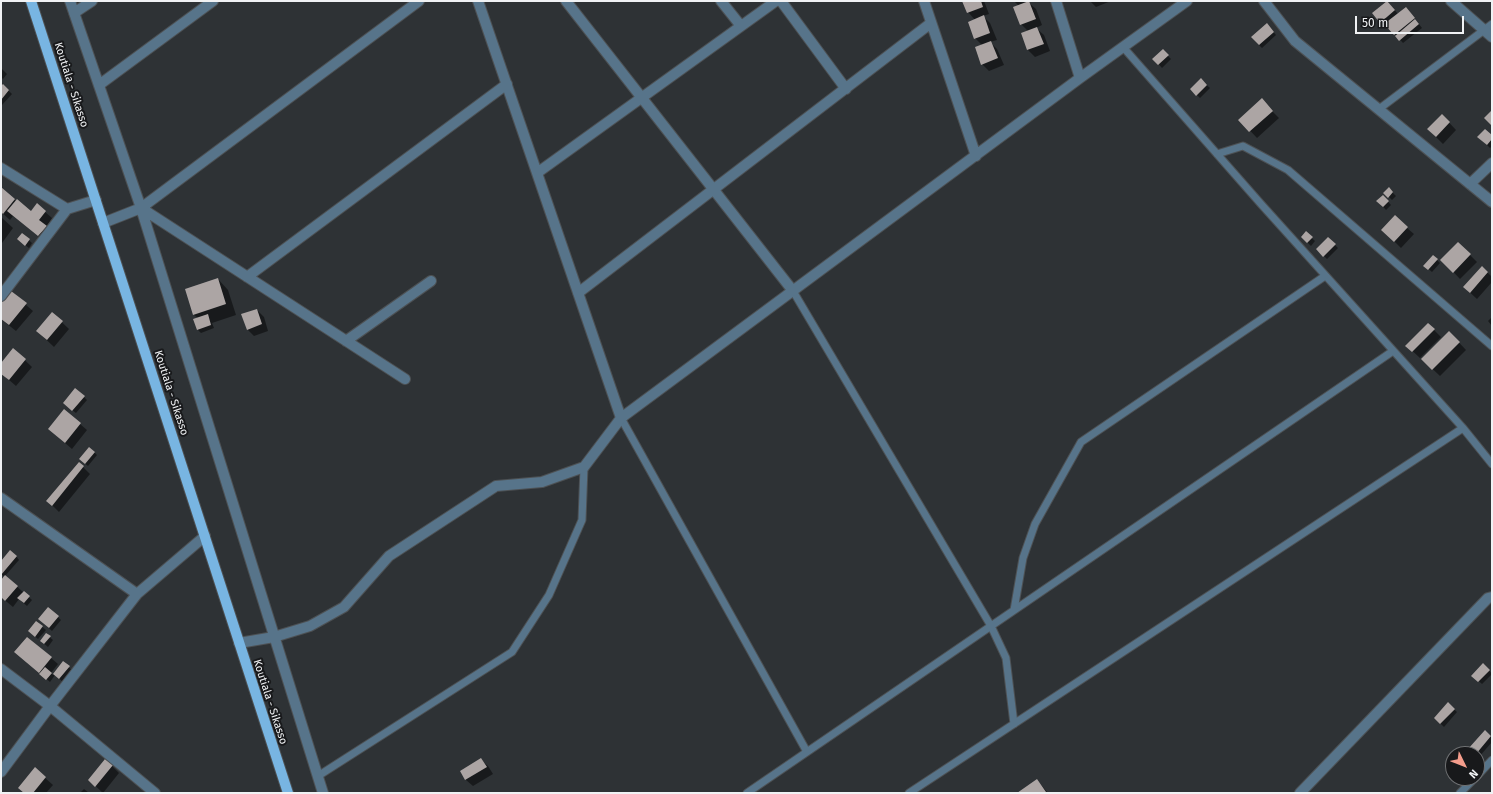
<!DOCTYPE html>
<style>
body{margin:0}
#map{position:relative;width:1493px;height:794px;overflow:hidden;background:#2e3235;font-family:"Fira Sans",sans-serif}
canvas{display:block}
.frame{position:absolute;inset:0;border:2px solid #f0f2f4;pointer-events:none}
.north{position:absolute;left:1445px;top:746px;width:40px;height:40px;box-sizing:border-box;background:#18191b;border:1px solid #6e7072;border-radius:50%;rotate:133deg;font-size:11px;font-weight:700;line-height:16px;text-align:center;color:#f0f2f4}
.north::after{content:'';display:block;margin:auto;width:14px;height:18px;background:#f49d8c;clip-path:polygon(50% 0,100% 100%,50% 72%,0 100%)}
.scale{position:absolute;left:1355px;top:16px;width:109px;height:18px;box-sizing:border-box;border:2px solid #f0f2f4;border-top:0;padding-left:5px;font-size:12px;line-height:14px;white-space:nowrap;color:#f0f2f4;-webkit-text-stroke:3px #18191b;paint-order:stroke}
</style>
<div id="map">
<canvas width="1493" height="794"></canvas>
<div class="frame"></div>
<div class="north">N</div>
<div class="scale">50 m</div>
</div>
<script>
const ctx = document.querySelector('canvas').getContext('2d');
ctx.lineJoin = 'round';
function fillPath(path, color) {
  ctx.fillStyle = color;
  ctx.fill(path, 'evenodd');
}
function strokePath(path, color, width, dash) {
  ctx.strokeStyle = color;
  ctx.lineWidth = width;
  ctx.lineCap = dash ? 'butt' : 'round';
  ctx.setLineDash(dash || []);
  ctx.stroke(path);
}
function label(font, color, halo, rows, align = 'center') {
  ctx.font = font + ' "Fira Sans",sans-serif';
  ctx.lineWidth = 4;
  ctx.setLineDash([]);
  ctx.textBaseline = 'middle';
  ctx.strokeStyle = halo;
  ctx.fillStyle = color;
  for (const [text, x, y, turn = 0] of rows) {
    ctx.save();
    ctx.translate(x, y);
    ctx.rotate((+turn || 0) * Math.PI / 180);
    ctx.textAlign = isNaN(turn) ? turn : align;
    if (halo) ctx.strokeText(text, 0, 0);
    ctx.fillText(text, 0, 0);
    ctx.restore();
  }
}
fillPath(new Path2D(`
 M 963,1 L 984,1 L 989,14 L 983,16 L 990,23 L 997,40 L 990,42 L 997,49 L 1004,65 L 989,71 L 982,64 L 982,45 L 975,38 L 975,20 L 968,12 Z
 M 1014,1 L 1030,1 L 1028,2 L 1036,9 L 1042,25 L 1036,28 L 1044,35 L 1050,51 L 1035,57 L 1028,50 L 1022,34 L 1028,31 L 1021,24 L 1019,6 Z
 M 1090,1 L 1111,1 L 1096,7 Z
 M 1390,5 L 1398,14 L 1412,15 L 1422,28 L 1403,43 L 1386,24 L 1384,25 L 1374,14 Z
 M 1270,28 L 1276,35 L 1262,48 L 1259,45 Z
 M 1163,51 L 1171,59 L 1162,68 L 1154,59 Z
 M 1,68 L 7,74 L 3,79 L 1,77 Z
 M 1201,80 L 1210,88 L 1200,98 L 1191,89 Z
 M 3,85 L 12,94 L 2,105 L 1,87 Z
 M 1268,107 L 1279,118 L 1257,138 L 1240,120 Z
 M 1442,115 L 1456,130 L 1443,144 L 1428,129 Z
 M 1492,136 L 1492,146 L 1490,148 L 1482,140 Z
 M 1389,189 L 1396,196 L 1392,200 L 1385,193 Z
 M 1,190 L 31,212 L 37,205 L 52,218 L 46,227 L 53,234 L 46,242 L 13,216 L 10,220 L 1,212 Z
 M 1383,196 L 1391,205 L 1386,210 L 1378,201 Z
 M 1,217 L 13,228 L 2,243 L 1,242 Z
 M 1407,228 L 1414,234 L 1401,248 L 1389,236 Z
 M 1306,233 L 1315,241 L 1311,246 L 1302,237 Z
 M 22,234 L 32,243 L 29,248 L 21,242 Z
 M 1328,238 L 1338,248 L 1327,259 L 1317,249 Z
 M 1458,243 L 1477,262 L 1460,279 L 1442,260 Z
 M 1433,256 L 1440,263 L 1432,272 L 1425,266 Z
 M 1482,267 L 1492,277 L 1492,282 L 1477,299 L 1464,287 Z
 M 218,279 L 228,290 L 236,315 L 212,323 L 214,328 L 201,333 L 198,330 L 198,318 L 194,315 L 186,289 Z
 M 11,292 L 33,311 L 16,331 L 1,319 L 1,305 Z
 M 257,310 L 264,317 L 268,331 L 254,336 L 247,329 Z
 M 52,313 L 69,329 L 54,347 L 37,331 Z
 M 1492,317 L 1492,326 L 1488,321 Z
 M 1428,324 L 1441,337 L 1420,358 L 1407,346 Z
 M 1449,332 L 1466,350 L 1440,376 L 1422,359 Z
 M 13,349 L 32,367 L 16,386 L 1,373 L 1,364 Z
 M 84,397 L 87,400 L 76,413 L 67,406 Z
 M 80,424 L 87,430 L 72,449 L 57,436 Z
 M 94,452 L 97,455 L 88,466 L 83,462 Z
 M 79,463 L 90,474 L 59,512 L 48,501 Z
 M 16,556 L 19,560 L 5,576 L 32,600 L 27,606 L 19,599 L 13,607 L 1,597 L 1,582 L 5,577 L 1,574 L 1,562 Z
 M 58,617 L 61,620 L 52,631 L 39,619 Z
 M 36,622 L 46,630 L 38,639 L 32,634 Z
 M 46,634 L 53,640 L 48,647 L 41,641 Z
 M 16,652 L 51,658 L 58,664 L 51,673 L 53,675 L 63,663 L 72,670 L 63,682 L 55,675 L 50,682 Z
 M 1489,670 L 1492,674 L 1482,684 L 1473,676 Z
 M 1448,704 L 1457,712 L 1444,727 L 1435,718 Z
 M 1485,732 L 1492,738 L 1492,742 L 1479,757 L 1477,754 L 1475,754 Z
 M 481,760 L 488,766 L 493,774 L 473,786 L 466,780 L 461,772 Z
 M 112,766 L 119,773 L 103,793 L 89,780 Z
 M 35,769 L 53,785 L 46,793 L 25,793 Z
 M 1037,780 L 1048,793 L 1019,793 Z
 M 84,789 L 89,793 L 80,793 Z`), '#0007');
fillPath(new Path2D(`
 M 962,1 L 981,1 L 983,7 L 967,13 Z
 M 1029,1 L 1036,19 L 1020,25 L 1013,7 Z
 M 1387,1 L 1395,10 L 1380,23 L 1372,13 Z
 M 1406,7 L 1415,18 L 1394,35 L 1384,24 Z
 M 984,15 L 990,33 L 974,39 L 968,22 Z
 M 1415,19 L 1419,24 L 1399,41 L 1395,36 Z
 M 1267,23 L 1274,32 L 1259,45 L 1251,37 Z
 M 1037,27 L 1044,44 L 1027,50 L 1021,33 Z
 M 991,41 L 998,58 L 981,65 L 975,47 Z
 M 1163,49 L 1169,55 L 1158,65 L 1152,59 Z
 M 1201,78 L 1207,85 L 1196,96 L 1190,89 Z
 M 3,84 L 9,90 L 1,100 L 1,86 Z
 M 1262,98 L 1273,111 L 1249,132 L 1238,120 Z
 M 1492,110 L 1492,126 L 1484,118 Z
 M 1442,114 L 1450,122 L 1436,137 L 1427,129 Z
 M 1485,129 L 1492,135 L 1492,139 L 1487,145 L 1477,137 Z
 M 1,187 L 15,199 L 3,214 L 1,212 Z
 M 1389,187 L 1393,192 L 1388,198 L 1383,193 Z
 M 1383,195 L 1389,201 L 1383,207 L 1376,201 Z
 M 17,199 L 31,211 L 37,203 L 46,211 L 39,220 L 47,226 L 38,236 L 7,211 Z
 M 1395,215 L 1408,227 L 1394,242 L 1381,230 Z
 M 1306,231 L 1313,237 L 1307,243 L 1301,237 Z
 M 22,233 L 30,239 L 25,246 L 17,239 Z
 M 1328,237 L 1336,244 L 1323,257 L 1316,249 Z
 M 1458,242 L 1471,254 L 1453,273 L 1440,260 Z
 M 1433,255 L 1438,259 L 1428,270 L 1423,266 Z
 M 1482,266 L 1488,272 L 1470,293 L 1463,287 Z
 M 218,278 L 226,304 L 193,315 L 185,289 Z
 M 11,291 L 27,303 L 9,325 L 1,319 L 1,303 Z
 M 257,309 L 262,324 L 247,330 L 241,314 Z
 M 52,312 L 63,321 L 47,340 L 36,331 Z
 M 208,314 L 211,325 L 197,330 L 193,319 Z
 M 1428,323 L 1435,329 L 1412,352 L 1405,346 Z
 M 1449,331 L 1460,342 L 1432,370 L 1421,359 Z
 M 13,348 L 26,359 L 9,380 L 1,374 L 1,363 Z
 M 75,388 L 85,396 L 72,411 L 63,403 Z
 M 64,409 L 81,423 L 65,443 L 48,429 Z
 M 89,447 L 95,452 L 85,464 L 79,459 Z
 M 79,462 L 84,466 L 52,506 L 46,501 Z
 M 10,550 L 17,556 L 1,575 L 1,561 Z
 M 5,575 L 18,586 L 5,601 L 1,597 L 1,580 Z
 M 24,591 L 30,596 L 24,603 L 17,598 Z
 M 48,607 L 59,616 L 49,628 L 38,619 Z
 M 36,621 L 43,626 L 35,637 L 28,631 Z
 M 46,633 L 51,636 L 44,644 L 40,641 Z
 M 27,637 L 52,657 L 39,673 L 14,652 Z
 M 63,661 L 70,666 L 59,679 L 53,674 Z
 M 1483,663 L 1490,670 L 1478,682 L 1471,676 Z
 M 45,667 L 52,673 L 46,680 L 39,674 Z
 M 1448,702 L 1455,709 L 1440,724 L 1434,718 Z
 M 1485,730 L 1491,736 L 1476,754 L 1474,754 L 1468,749 Z
 M 481,758 L 487,767 L 465,780 L 460,771 Z
 M 105,759 L 113,765 L 95,787 L 88,780 Z
 M 35,767 L 46,777 L 33,793 L 24,793 L 18,788 Z
 M 1037,779 L 1046,792 L 1044,793 L 1017,793 Z`), '#aca5a4');
const service = new Path2D(`
 M 1123,47 L 1261,204 L 1463,428 L 1492,464
 M 1379,109 L 1492,24
 M 1217,154 L 1243,146 L 1288,170 L 1492,346
 M 793,291 L 991,626 L 1006,658 L 1014,724
 M 621,418 L 807,752
 M 1014,610 L 1023,558 L 1035,524 L 1081,442 L 1325,276
 M 318,776 L 512,652 L 549,595 L 582,520 L 584,467
 M 1477,776 L 1492,760
 M 747,793 L 1393,351
 M 909,793 L 1463,428
 M 1460,793 L 1475,778`);
const minor = new Path2D(`
 M 70,1 L 141,208 L 323,793
 M 478,1 L 621,418
 M 566,1 L 793,291
 M 721,1 L 741,26
 M 781,1 L 846,89
 M 924,1 L 976,156
 M 1056,1 L 1080,78
 M 1264,1 L 1295,41 L 1492,202
 M 1451,1 L 1492,37
 M 74,13 L 92,1
 M 99,85 L 213,1
 M 1,168 L 67,209 L 96,200
 M 537,173 L 776,1
 M 1470,184 L 1492,163
 M 141,208 L 405,379
 M 103,223 L 141,208 L 419,1
 M 247,277 L 507,84
 M 578,293 L 931,23
 M 1,296 L 67,209
 M 346,341 L 431,281
 M 1,498 L 137,594
 M 239,643 L 274,637 L 310,626 L 344,607 L 389,556 L 496,486 L 542,482 L 584,467 L 621,418 L 1080,78 L 1187,1
 M 1,669 L 50,706 L 155,793
 M 1,772 L 50,706 L 137,594 L 205,536
 M 1300,793 L 1488,598 L 1492,597`);
const primary = new Path2D(`
 M 31,1 L 288,793`);
strokePath(service, '#4d5154', 9);
strokePath(minor, '#4d5154', 12);
strokePath(primary, '#4d5154', 12);
strokePath(service, '#57748a', 7);
strokePath(minor, '#57748a', 10);
strokePath(primary, '#78b5e2', 10);
label('11px', '#f0f2f4', '#18191b', [
 ["Koutiala - Sikasso",71,85,72],
 ["Koutiala - Sikasso",171,393,72],
 ["Koutiala - Sikasso",270,702,72]
]);
</script>
